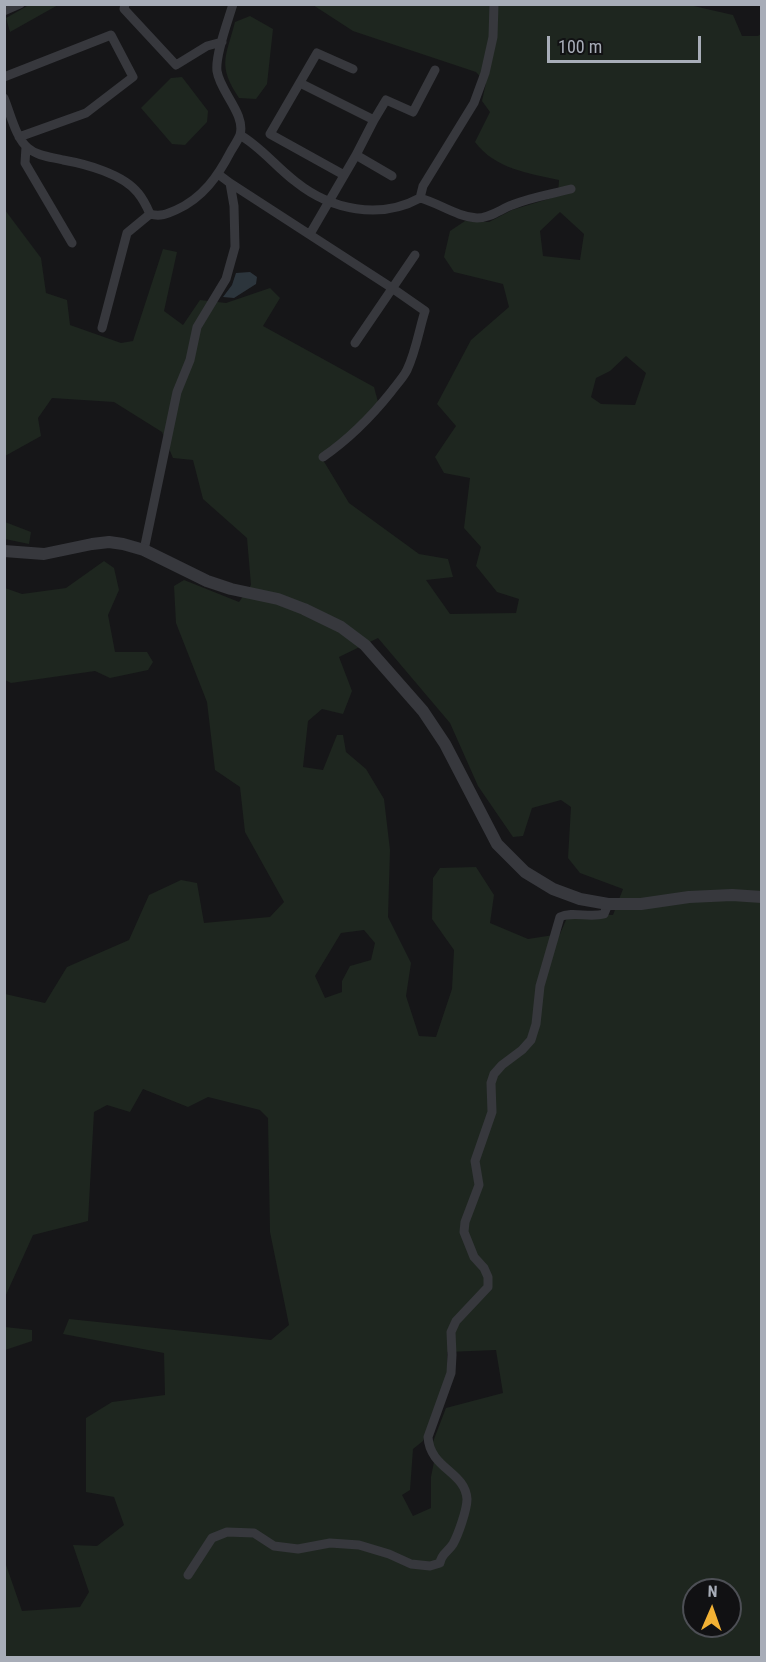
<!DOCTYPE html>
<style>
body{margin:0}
#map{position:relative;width:766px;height:1662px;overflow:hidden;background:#161618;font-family:"Roboto Condensed",sans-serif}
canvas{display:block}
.frame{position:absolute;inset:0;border:6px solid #a8adb8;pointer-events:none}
.north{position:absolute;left:682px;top:1578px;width:60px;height:60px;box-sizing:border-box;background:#111113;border:2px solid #4d4f55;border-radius:50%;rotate:2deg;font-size:16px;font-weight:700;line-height:24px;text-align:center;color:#a8adb8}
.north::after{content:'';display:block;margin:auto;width:21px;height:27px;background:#f2b134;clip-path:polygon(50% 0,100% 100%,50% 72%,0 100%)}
.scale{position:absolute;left:547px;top:36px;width:154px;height:27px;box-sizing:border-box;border:3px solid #a8adb8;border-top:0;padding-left:8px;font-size:18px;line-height:21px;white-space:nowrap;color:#a8adb8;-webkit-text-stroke:4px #111113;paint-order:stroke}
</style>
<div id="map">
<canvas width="766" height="1662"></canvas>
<div class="frame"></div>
<div class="north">N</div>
<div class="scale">100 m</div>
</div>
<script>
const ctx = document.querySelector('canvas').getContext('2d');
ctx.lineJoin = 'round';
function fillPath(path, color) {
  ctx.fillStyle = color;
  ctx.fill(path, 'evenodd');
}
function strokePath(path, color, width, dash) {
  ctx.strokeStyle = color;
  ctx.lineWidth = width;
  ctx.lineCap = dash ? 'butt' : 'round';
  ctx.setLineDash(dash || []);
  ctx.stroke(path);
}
fillPath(new Path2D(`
 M 564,4 L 570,6 L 571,4 L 624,4 L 628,6 L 630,4 L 685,4 L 733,15 L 742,36 L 758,36 L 762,33 L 761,1657 L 5,1657 L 5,1562 L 22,1611 L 80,1607 L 89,1592 L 73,1545 L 97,1546 L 124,1525 L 114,1497 L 86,1492 L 86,1418 L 112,1402 L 165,1395 L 164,1353 L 63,1334 L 69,1319 L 271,1340 L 289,1325 L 270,1232 L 268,1118 L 260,1110 L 208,1097 L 188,1107 L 143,1089 L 130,1112 L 107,1105 L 94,1112 L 88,1221 L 33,1235 L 5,1297 L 5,994 L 45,1003 L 67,967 L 129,940 L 149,895 L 181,880 L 197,883 L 204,923 L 270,917 L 284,902 L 245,832 L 240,787 L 215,770 L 207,702 L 176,623 L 174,586 L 184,580 L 239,602 L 251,585 L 247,538 L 203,499 L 193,460 L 173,458 L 162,432 L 114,402 L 52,398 L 38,418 L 41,436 L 5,456 L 5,210 L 41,258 L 46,293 L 67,300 L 70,325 L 121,343 L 133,341 L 163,249 L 177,252 L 164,311 L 183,325 L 200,300 L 226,303 L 270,288 L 280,298 L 263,326 L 374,387 L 378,402 L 323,460 L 349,503 L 419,554 L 448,559 L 453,577 L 426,580 L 450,614 L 516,613 L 519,599 L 497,592 L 476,566 L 481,547 L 464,528 L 470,478 L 444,473 L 435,457 L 456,426 L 437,404 L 471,340 L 509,307 L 503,284 L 454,272 L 444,257 L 450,231 L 465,221 L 489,222 L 512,210 L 558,196 L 559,180 C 528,173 495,169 475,142 L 490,112 L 482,101 L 486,83 L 476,72 L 353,31 L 313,5 ZM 560,212 L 584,234 L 580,260 L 543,256 L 540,231 ZM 626,356 L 646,373 L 635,405 L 601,404 L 591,397 L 596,378 L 610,371 ZM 378,638 L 450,723 L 478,786 L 513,837 L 523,836 L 532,808 L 561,800 L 571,807 L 568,858 L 580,873 L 623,889 L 613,915 L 569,913 L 560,934 L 528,939 L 490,923 L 494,895 L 476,867 L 440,868 L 433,878 L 432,919 L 454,950 L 452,989 L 436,1037 L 419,1036 L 406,996 L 411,963 L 388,917 L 390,850 L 384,799 L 366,769 L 346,752 L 343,735 L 337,735 L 323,770 L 303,767 L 308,721 L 322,709 L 343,714 L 352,691 L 339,657 ZM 364,930 L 375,943 L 371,960 L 350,966 L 342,981 L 342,992 L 325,998 L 315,976 L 341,933 ZM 496,1350 L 503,1393 L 446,1408 L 429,1452 L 434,1462 L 431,1477 L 431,1508 L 413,1516 L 402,1495 L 410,1490 L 413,1449 L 423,1441 L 447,1374 L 447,1352 ZM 694,1590 L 730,1590 L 730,1626 L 694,1626 Z
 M 29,5 L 58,5 L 10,32 L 6,18 Z
 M 250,16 L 273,29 L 267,84 L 256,99 L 239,98 C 217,65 226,57 235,22 Z
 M 182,77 L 208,111 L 207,122 L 185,145 L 172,144 L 141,108 L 171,78 Z
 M 5,522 L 31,532 L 29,544 L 5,539 Z
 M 104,561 L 114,568 L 119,590 L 108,615 L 115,652 L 147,652 L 153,662 L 148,670 L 110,678 L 95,671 L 11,683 L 5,680 L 5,588 L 22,594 L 66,588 Z
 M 5,1327 L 32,1330 L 32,1341 L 5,1350 Z`), '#1e261f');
fillPath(new Path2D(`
 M 250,272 L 257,277 L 256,284 L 234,298 L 223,297 L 232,285 L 236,273 Z`), '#2c353c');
strokePath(new Path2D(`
 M 125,4 L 124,9 L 176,65 L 207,46 L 222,42
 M 4,11 L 20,4
 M 4,77 L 111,35 L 133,77 L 86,113 L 19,137
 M 300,83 L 374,120 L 386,100 L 413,112 L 435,70
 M 4,98 C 10,112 16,139 28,148 C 37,156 51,157 63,160 C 86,164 123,174 138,193 C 143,199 147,207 150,214 C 160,217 167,214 176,210 C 203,198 218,176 231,151 C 234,146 238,140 240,135 C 246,114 220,92 217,71 C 215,55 228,21 233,4
 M 240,135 C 261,147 276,167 296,182 C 331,210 380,220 420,198 L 423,186 L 474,103 L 485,73 L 493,37 L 494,4
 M 26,147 L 25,163 L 72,243
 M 356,155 L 392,176
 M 218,174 L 230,183 L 392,288 L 425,311 C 419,330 416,351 407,370 C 403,378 396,385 391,392 C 371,417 349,439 323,457
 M 344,175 L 270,134 L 317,53 L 353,69
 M 420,198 C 439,203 457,217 477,218 C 490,218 501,209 512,205 C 531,197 552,194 571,189
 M 310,234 L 356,155 L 374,120
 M 102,328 L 127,233 L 150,214
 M 355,343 L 415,255
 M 144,550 L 177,392 L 190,360 L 197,327 L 226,279 L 235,247 L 234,206 L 230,183
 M 188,1575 L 212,1538 L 227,1532 L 254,1533 L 274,1546 L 298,1549 L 330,1543 L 359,1545 L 389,1554 L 411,1564 L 430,1566 L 440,1563 C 441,1554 448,1552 453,1544 C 458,1535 467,1510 467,1499 C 465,1471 430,1469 428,1437 L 451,1373 L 452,1355 L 451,1332 L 456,1321 L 488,1287 L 488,1277 L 484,1268 L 474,1257 L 464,1232 L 465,1222 L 479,1185 L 475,1161 L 492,1112 L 491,1083 L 494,1074 L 502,1065 L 522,1050 L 531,1040 L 536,1024 L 540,986 L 560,917 C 572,911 589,918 604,914 L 608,904`), '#37383d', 9);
strokePath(new Path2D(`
 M 4,551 L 44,554 L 92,544 L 109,542 L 123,544 L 144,550 L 207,581 L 231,589 L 278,599 L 304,609 L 341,627 L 365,645 L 423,711 L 445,744 L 497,844 L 525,872 L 553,889 L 580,899 L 608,904 L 641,904 L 689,897 L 732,895 L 762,897`), '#37383d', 12);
</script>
